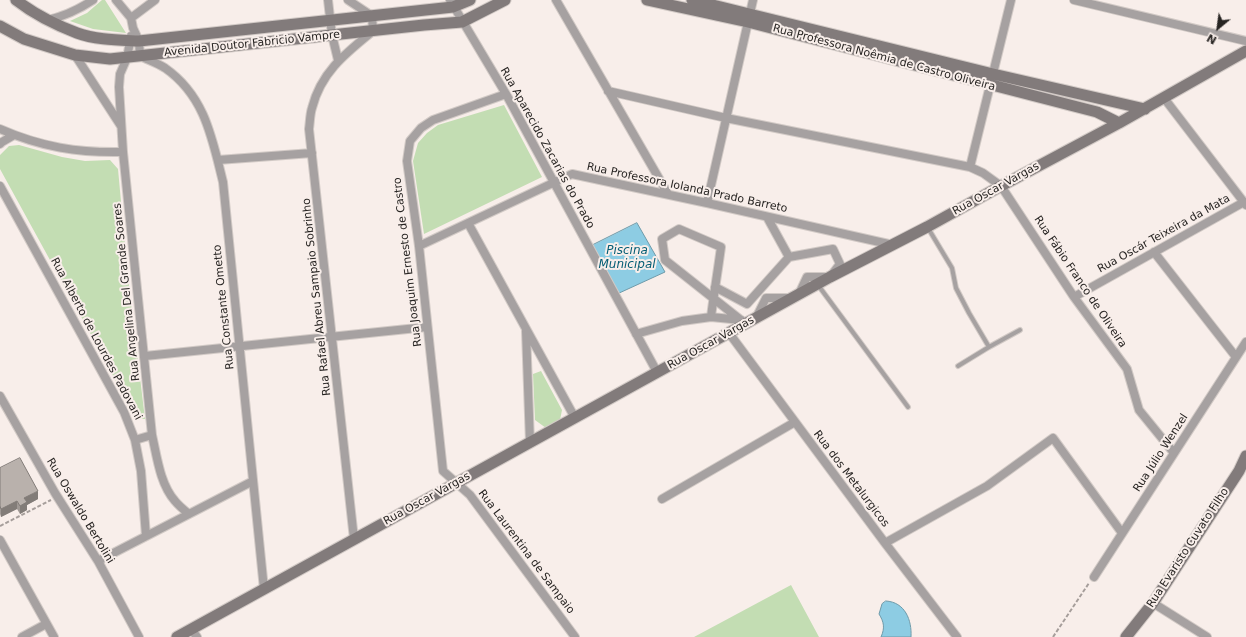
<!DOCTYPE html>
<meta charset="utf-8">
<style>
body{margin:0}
#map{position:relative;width:1246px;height:637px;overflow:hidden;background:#f8eeea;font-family:"DejaVu Sans",sans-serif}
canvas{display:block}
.north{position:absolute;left:1198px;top:8px;width:40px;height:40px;-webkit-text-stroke:3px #f8eeea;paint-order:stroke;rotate:209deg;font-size:11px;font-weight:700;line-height:16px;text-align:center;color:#272422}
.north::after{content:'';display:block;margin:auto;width:14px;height:18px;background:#272422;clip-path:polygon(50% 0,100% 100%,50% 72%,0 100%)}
</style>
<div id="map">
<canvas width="1246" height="637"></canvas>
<div class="north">N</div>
</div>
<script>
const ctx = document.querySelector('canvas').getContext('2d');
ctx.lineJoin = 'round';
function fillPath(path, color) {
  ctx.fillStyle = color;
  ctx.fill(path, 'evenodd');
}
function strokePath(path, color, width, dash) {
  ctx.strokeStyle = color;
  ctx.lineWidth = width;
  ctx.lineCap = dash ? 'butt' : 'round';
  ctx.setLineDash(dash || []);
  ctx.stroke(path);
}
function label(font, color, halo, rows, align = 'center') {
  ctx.font = font + ' "DejaVu Sans",sans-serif';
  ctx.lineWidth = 4;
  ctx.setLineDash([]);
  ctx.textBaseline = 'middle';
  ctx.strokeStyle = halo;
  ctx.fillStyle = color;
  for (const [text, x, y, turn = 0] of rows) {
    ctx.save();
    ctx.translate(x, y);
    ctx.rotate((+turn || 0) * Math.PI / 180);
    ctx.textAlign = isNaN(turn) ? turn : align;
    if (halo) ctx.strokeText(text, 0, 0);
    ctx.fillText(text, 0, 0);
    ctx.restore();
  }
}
fillPath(new Path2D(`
 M 102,0 L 105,0 L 126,33 L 93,29 L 70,21 L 87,13 Z
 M 504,105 L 542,177 L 424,234 L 413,161 L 418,143 L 427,133 L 438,125 Z
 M 19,145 L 62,157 L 85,161 L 110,160 L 118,169 L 128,278 L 145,419 L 135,419 L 106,362 L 0,169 L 0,155 L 9,146 Z
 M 541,371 L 562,410 L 560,420 L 546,428 L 535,420 L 533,374 Z
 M 791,585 L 819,637 L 694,637 Z`), '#c3ddb3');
const water = new Path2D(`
 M 637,223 L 665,272 L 617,294 L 591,246 Z
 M 886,601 C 905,602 912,620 911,637 L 881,637 C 885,628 884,622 879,614 L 882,604 Z`);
fillPath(water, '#8dcce3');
strokePath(water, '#6e9aa9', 1);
const lane = new Path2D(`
 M 928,228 L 952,268 L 956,288 L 969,313 L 989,347 L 958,366
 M 818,285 L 908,407
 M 989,347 L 1020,330`);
const street = new Path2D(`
 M 116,0 L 131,18 L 133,28 L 139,41 L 140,56 C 148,60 157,63 165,68 C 205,96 212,138 223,182 L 264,589
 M 328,0 L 332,35 L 338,60
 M 348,0 L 372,16 L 373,31 C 346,53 321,72 312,108 C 310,114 310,122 309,129 L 354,539
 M 450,0 L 506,94 L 657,372
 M 556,0 L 668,194
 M 1074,0 L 1246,41
 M 131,18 L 155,0
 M 48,20 C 65,16 78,10 93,0
 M 131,36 L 127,58 L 120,74 L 119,87 L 123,152 L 152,435 C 157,457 160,484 175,501 C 179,506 184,510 189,514
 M 75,55 L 121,126
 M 608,91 L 726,118 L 970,167 L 983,173 L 1001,186 L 1074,297 L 1127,369 L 1139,410 L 1174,453
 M 506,94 L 433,120 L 421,128 L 410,141 L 407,161 L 419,246 L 443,471 L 470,495 L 575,637
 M 1164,98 L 1246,205
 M 0,129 C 41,147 78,153 123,152
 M 0,144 L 2,142 L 14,135
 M 218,160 L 312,153
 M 970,167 L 1011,0
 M 0,186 L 124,412 L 135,440 L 141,471 L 146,536
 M 707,203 L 753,0
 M 767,217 L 789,257
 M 468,223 L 575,418
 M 419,246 L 572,174 L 707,203 L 893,245
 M 1154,252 L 1236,357
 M 715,287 L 747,304 L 789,257 L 833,249 L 840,264 L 830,277 L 807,277 L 799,294
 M 1074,297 L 1244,202
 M 711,317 C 714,293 718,270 721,247 L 679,229 L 662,239 L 665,260 L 742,321
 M 756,318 L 766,298 L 791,298
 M 526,331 L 530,443
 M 729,333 L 885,543 L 957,637
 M 636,334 L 682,321 L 711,317 L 741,320
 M 145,356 L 427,327
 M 0,396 L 55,493 L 98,561 L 139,637
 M 135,440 L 152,435
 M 662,499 L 795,422
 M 0,540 L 54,637
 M 885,543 L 987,486 L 1053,438 L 1122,533
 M 98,561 L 253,481
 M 1094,577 L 1246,342
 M 1153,603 L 1207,637
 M 191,629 L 197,637
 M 22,637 L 46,624`);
const secondary = new Path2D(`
 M 16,0 C 34,14 56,25 77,33 C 96,40 118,40 139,41 L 453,7 L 470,0
 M 647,0 L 748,22 L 1097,112 L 1119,123
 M 692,0 L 993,74 L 1145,109
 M 0,26 L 24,39 L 75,55 L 110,59 L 424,25 L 462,22 L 505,0
 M 177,637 L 830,277 L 927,227 L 1001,186 L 1119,123 L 1246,51
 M 1126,637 L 1153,603 L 1239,471 L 1246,456`);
strokePath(lane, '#d2cac6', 6);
strokePath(street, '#d2cac6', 10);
strokePath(secondary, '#d2cac6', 13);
strokePath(new Path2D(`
 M 0,526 L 51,500
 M 1053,637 L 1089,583`), '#a69e9b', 2, [4, 2]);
strokePath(lane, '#a6a1a1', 4);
strokePath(street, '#a6a1a1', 8);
strokePath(secondary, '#827b7b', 11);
fillPath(new Path2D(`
 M 0,468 L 38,499 L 27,505 L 27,510 L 20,514 L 17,509 L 1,517 L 0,514 Z`), '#9f9894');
fillPath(new Path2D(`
 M 38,491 L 38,499 L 27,505 L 27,510 L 20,514 L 20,506 L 24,498 Z
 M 17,501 L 17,509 L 1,517 L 1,509 Z`), '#827c78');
const building = new Path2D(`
 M 20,458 L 38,491 L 24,498 L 27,502 L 20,506 L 17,501 L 1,509 L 0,506 L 0,468 Z`);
fillPath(building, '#b9b1ac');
strokePath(building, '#827c78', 1);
label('11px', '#272422', '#f8eeea', [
 ["Avenida Doutor Fabricio Vampre",252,44,-6],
 ["Rua Professora Noêmia de Castro Oliveira",884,58,15],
 ["Rua Aparecido Zacarias do Prado",547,148,61],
 ["Rua Professora Iolanda Prado Barreto",687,188,12],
 ["Rua Oscar Vargas",996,189,-29],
 ["Rua Oscár Teixeira da Mata",1164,234,-29],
 ["Rua Joaquim Ernesto de Castro",408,262,-97],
 ["Rua Fábio Franco de Oliveira",1080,282,56],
 ["Rua Angelina Del Grande Soares",127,292,-96],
 ["Rua Rafael Abreu Sampaio Sobrinho",317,297,-96],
 ["Rua Constante Ometto",224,307,-96],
 ["Rua Alberto de Lourdes Padovani",96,339,62],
 ["Rua Oscar Vargas",711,343,-29],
 ["Rua Júlio Wenzel",1161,453,-57],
 ["Rua dos Metalurgicos",851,479,53],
 ["Rua Oscar Vargas",427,499,-29],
 ["Rua Oswaldo Bertolini",80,511,59],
 ["Rua Evaristo Cuvato Filho",1188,548,-57],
 ["Rua Laurentina de Sampaio",526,552,53]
]);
label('italic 12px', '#045d74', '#f8eeea', [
 ["Piscina",627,251],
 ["Municipal",627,265]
]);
</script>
